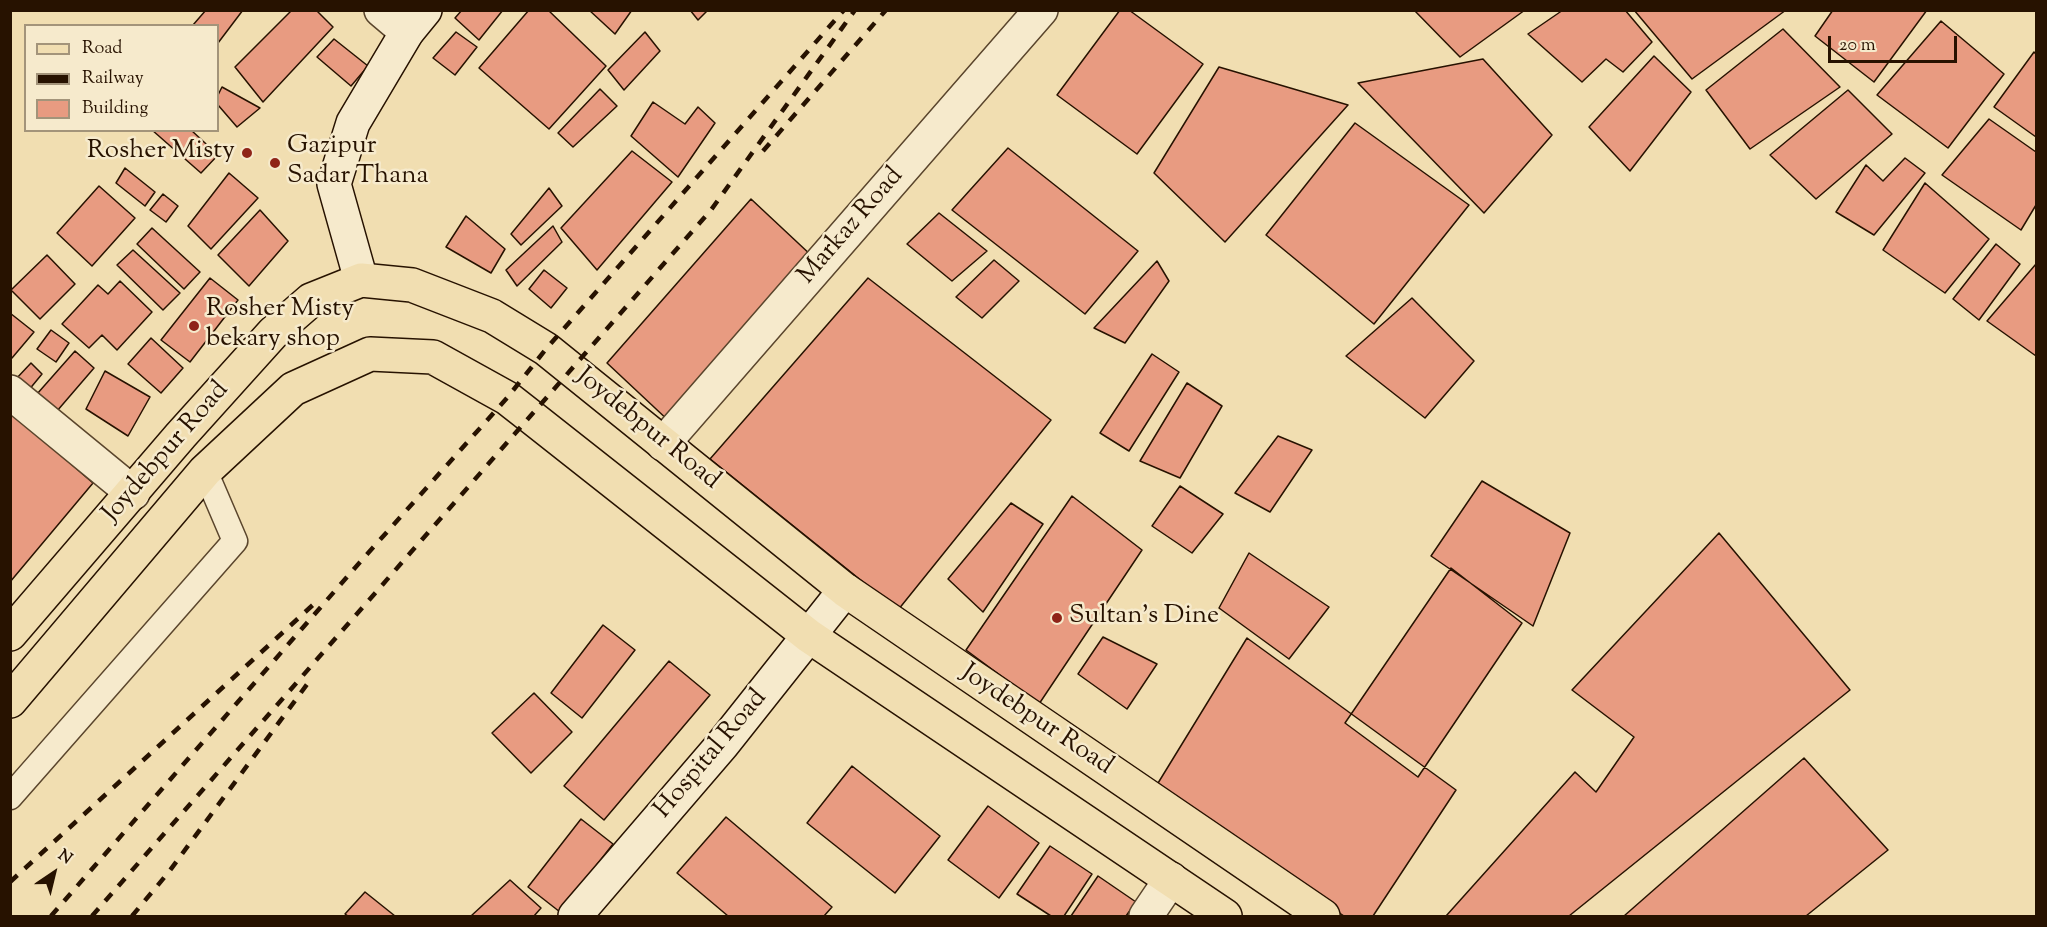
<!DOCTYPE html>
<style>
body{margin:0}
#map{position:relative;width:2047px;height:927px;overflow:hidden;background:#f1deb1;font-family:"Sorts Mill Goudy",serif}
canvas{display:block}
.frame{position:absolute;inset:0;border:12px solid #271200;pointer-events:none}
.legend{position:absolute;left:24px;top:24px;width:195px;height:108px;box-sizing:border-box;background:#f6eacc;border:2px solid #a3947a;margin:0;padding:8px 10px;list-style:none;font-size:18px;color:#271200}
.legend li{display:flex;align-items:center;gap:12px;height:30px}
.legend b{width:30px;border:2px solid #a3947a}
.north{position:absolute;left:24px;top:843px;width:60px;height:60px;-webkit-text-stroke:4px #f6eacc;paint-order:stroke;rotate:35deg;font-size:16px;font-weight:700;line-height:24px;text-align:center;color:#271200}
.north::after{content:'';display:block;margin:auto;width:21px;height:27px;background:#271200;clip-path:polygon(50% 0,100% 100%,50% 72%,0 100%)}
.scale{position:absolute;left:1828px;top:36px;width:129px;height:27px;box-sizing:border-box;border:3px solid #271200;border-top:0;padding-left:8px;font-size:18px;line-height:21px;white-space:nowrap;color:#271200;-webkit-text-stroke:4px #f6eacc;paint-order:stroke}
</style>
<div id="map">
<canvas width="2047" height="927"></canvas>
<div class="frame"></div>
<ul class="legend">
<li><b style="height:8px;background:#f1deb1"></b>Road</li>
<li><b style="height:8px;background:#271200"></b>Railway</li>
<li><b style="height:16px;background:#e89b81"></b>Building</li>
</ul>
<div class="north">N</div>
<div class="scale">20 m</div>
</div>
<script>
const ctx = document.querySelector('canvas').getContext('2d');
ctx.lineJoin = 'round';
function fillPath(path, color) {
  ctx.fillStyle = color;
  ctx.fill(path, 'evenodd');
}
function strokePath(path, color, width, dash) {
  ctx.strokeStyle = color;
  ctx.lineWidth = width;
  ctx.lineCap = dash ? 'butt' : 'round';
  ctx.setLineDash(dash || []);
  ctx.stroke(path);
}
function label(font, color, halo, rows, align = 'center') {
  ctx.font = font + ' "Sorts Mill Goudy",serif';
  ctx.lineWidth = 5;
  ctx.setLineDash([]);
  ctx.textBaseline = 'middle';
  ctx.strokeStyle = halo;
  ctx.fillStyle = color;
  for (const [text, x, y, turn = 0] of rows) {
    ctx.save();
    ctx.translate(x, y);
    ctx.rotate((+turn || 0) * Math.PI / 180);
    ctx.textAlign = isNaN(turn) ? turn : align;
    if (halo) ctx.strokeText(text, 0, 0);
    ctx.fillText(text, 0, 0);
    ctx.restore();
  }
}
const building = new Path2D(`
 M 206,10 L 243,10 L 218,43 L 218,26 L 193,25 Z
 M 292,10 L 316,10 L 333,27 L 263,102 L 235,67 Z
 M 462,10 L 503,10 L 479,40 L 455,18 Z
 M 529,10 L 548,10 L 606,66 L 549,129 L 479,68 Z
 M 589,10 L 632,10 L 615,34 Z
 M 690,10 L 708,10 L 698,20 Z
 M 1120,10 L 1129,10 L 1203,64 L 1137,154 L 1057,95 Z
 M 1414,10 L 1525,10 L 1460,57 Z
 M 1563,10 L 1625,10 L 1652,42 L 1623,72 L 1606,59 L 1582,82 L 1528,34 Z
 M 1634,10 L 1786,10 L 1692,79 Z
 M 1833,10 L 1927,10 L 1874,82 L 1815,36 Z
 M 1941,21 L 2004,74 L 1948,148 L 1877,95 Z
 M 1783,29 L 1840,87 L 1750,149 L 1706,90 Z
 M 456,32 L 477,47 L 455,75 L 433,58 Z
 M 645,32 L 660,51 L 624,90 L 608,70 Z
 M 334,39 L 368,66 L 351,86 L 317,57 Z
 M 2034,52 L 2036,54 L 2036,137 L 1994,107 Z
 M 1654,56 L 1691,92 L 1630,171 L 1589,127 Z
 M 1483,59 L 1552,135 L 1484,213 L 1358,83 Z
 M 1219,67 L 1348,105 L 1225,242 L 1154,173 Z
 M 222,87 L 260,108 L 237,127 L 218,105 L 218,95 Z
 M 600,89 L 617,106 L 573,147 L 558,133 Z
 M 1848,90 L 1892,134 L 1816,199 L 1770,155 Z
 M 653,102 L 685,124 L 698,107 L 715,123 L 678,177 L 631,136 Z
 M 1989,119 L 2036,152 L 2036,205 L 2021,230 L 1942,175 Z
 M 1355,123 L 1469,205 L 1374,324 L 1266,235 Z
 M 152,130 L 191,130 L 218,155 L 201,173 Z
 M 1008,148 L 1138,251 L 1085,314 L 952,210 Z
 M 632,151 L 672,182 L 597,270 L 561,228 Z
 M 1905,158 L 1925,173 L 1874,235 L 1836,212 L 1866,165 L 1883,181 Z
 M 125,168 L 155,192 L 145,206 L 116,183 Z
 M 229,173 L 258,198 L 211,249 L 188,226 Z
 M 1925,183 L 1989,239 L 1945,293 L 1883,250 Z
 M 99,186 L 135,218 L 92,266 L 57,233 Z
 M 549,188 L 562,206 L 521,245 L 511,234 Z
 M 163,194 L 178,206 L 166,222 L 150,210 Z
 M 751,199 L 813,257 L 671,423 L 607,363 Z
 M 260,210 L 288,241 L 249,286 L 218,255 Z
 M 939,213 L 987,251 L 952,281 L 907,244 Z
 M 466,216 L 505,249 L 491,273 L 446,247 Z
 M 553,226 L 562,242 L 517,286 L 506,270 Z
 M 152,228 L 200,272 L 184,289 L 137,244 Z
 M 1996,244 L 2020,264 L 1979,320 L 1953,299 Z
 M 133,250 L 180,293 L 163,310 L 117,265 Z
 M 47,255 L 75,284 L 40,319 L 11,290 Z
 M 994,260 L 1019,281 L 982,318 L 956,297 Z
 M 1157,261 L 1169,281 L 1125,343 L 1094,328 Z
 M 2036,264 L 2036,356 L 1987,321 Z
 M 544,270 L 567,288 L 551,308 L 529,289 Z
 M 210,278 L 238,300 L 190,362 L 161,340 Z
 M 868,278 L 1051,420 L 898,610 L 710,459 Z
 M 120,281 L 152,312 L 117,350 L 102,335 L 89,348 L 62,324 L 98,285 L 108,294 Z
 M 1412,298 L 1474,361 L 1425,418 L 1346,356 Z
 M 10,313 L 34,332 L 12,358 L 10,356 Z
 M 51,330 L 69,343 L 56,362 L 37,349 Z
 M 151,338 L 183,368 L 161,393 L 128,364 Z
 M 75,351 L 94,368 L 57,411 L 37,394 Z
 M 1152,354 L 1179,372 L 1129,451 L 1100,433 Z
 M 31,363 L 42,374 L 28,391 L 15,380 Z
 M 105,371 L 150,397 L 128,436 L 86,409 Z
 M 1187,383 L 1222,406 L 1180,478 L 1140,461 Z
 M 10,411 L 93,483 L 10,582 Z
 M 1278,436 L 1312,450 L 1270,512 L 1235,493 Z
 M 1482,481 L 1570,533 L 1533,626 L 1431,556 Z
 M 1180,486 L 1223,514 L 1192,553 L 1152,526 Z
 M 1072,496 L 1142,550 L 1039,704 L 966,650 Z
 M 1011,503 L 1043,524 L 983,612 L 948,579 Z
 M 1719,533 L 1850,690 L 1569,916 L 1446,916 L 1575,772 L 1596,792 L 1634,737 L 1572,690 Z
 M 1249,553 L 1329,607 L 1289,659 L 1219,608 Z
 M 1451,568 L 1522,623 L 1418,777 L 1345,723 Z
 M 603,625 L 635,650 L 582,718 L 551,693 Z
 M 1103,637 L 1157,664 L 1127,709 L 1078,674 Z
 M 1247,638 L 1456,790 L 1373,916 L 1344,916 L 1155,788 Z
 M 669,661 L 710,695 L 604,820 L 564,786 Z
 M 534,693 L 572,732 L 531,773 L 492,733 Z
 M 1804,758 L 1888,850 L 1806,916 L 1624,916 Z
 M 852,766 L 940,836 L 895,893 L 807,823 Z
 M 988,806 L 1039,843 L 999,898 L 948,860 Z
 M 726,817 L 832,907 L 824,916 L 728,916 L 677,873 Z
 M 581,819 L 613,844 L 560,912 L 528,887 Z
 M 1050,846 L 1092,874 L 1064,916 L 1051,916 L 1017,894 Z
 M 1098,876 L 1136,902 L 1126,916 L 1071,916 Z
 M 510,880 L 541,908 L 534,916 L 471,916 Z
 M 365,892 L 395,916 L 348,916 L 345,914 Z`);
fillPath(building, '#e89b81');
strokePath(building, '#271200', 1.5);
const service = new Path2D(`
 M 10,797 L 235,541 L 205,471`);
const minor = new Path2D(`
 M 381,10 L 407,32
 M 10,392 L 133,493
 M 1146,916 L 1171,879`);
const tertiary = new Path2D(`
 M 663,444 L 1041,10`);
const secondary = new Path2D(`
 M 361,280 L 334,184 L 353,123 L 407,32 L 425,10
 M 575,916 L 722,745 L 845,590`);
const primary = new Path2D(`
 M 10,634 L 181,435 L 273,333 L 311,300 L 361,280 L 412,285 L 492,316 L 546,349 L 845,590 L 1323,916
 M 10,701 L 205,471 L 293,389 L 370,354 L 433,357 L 507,398 L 530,416 L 809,636 L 1225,916`);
strokePath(service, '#5a452c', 27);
strokePath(minor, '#5a452c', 36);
strokePath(tertiary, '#5a452c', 36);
strokePath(secondary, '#271200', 36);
strokePath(primary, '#271200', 36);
strokePath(service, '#f6eacc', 24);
strokePath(minor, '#f6eacc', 33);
strokePath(tertiary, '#f6eacc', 33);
strokePath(secondary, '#f6eacc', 33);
strokePath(primary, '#f1deb1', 33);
strokePath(new Path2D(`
 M 763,151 L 886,10
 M 10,882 L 315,603
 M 51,916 L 361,561 L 507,398 L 546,349 L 844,10
 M 92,916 L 711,210 L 855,10
 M 132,916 L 168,873 L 311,679`), '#271200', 4.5, [10, 10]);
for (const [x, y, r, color] of [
 [247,153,6,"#8f2418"],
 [275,163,6,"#8f2418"],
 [194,326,6,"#8f2418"],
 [1057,618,6,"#8f2418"]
]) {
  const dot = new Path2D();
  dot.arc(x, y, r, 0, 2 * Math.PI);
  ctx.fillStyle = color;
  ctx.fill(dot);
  strokePath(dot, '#f6eacc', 2);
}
label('26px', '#271200', '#f6eacc', [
 ["Gazipur",287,148],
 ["Sadar Thana",287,178],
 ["Rosher Misty",235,153,"right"],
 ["Rosher Misty",206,311],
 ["bekary shop",206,341],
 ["Sultan's Dine",1069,618]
], 'left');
label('26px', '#271200', '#f6eacc', [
 ["Markaz Road",852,227,-49],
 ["Joydebpur Road",647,430,39],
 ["Joydebpur Road",167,453,-49],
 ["Joydebpur Road",1036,721,34],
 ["Hospital Road",712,755,-50]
]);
</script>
